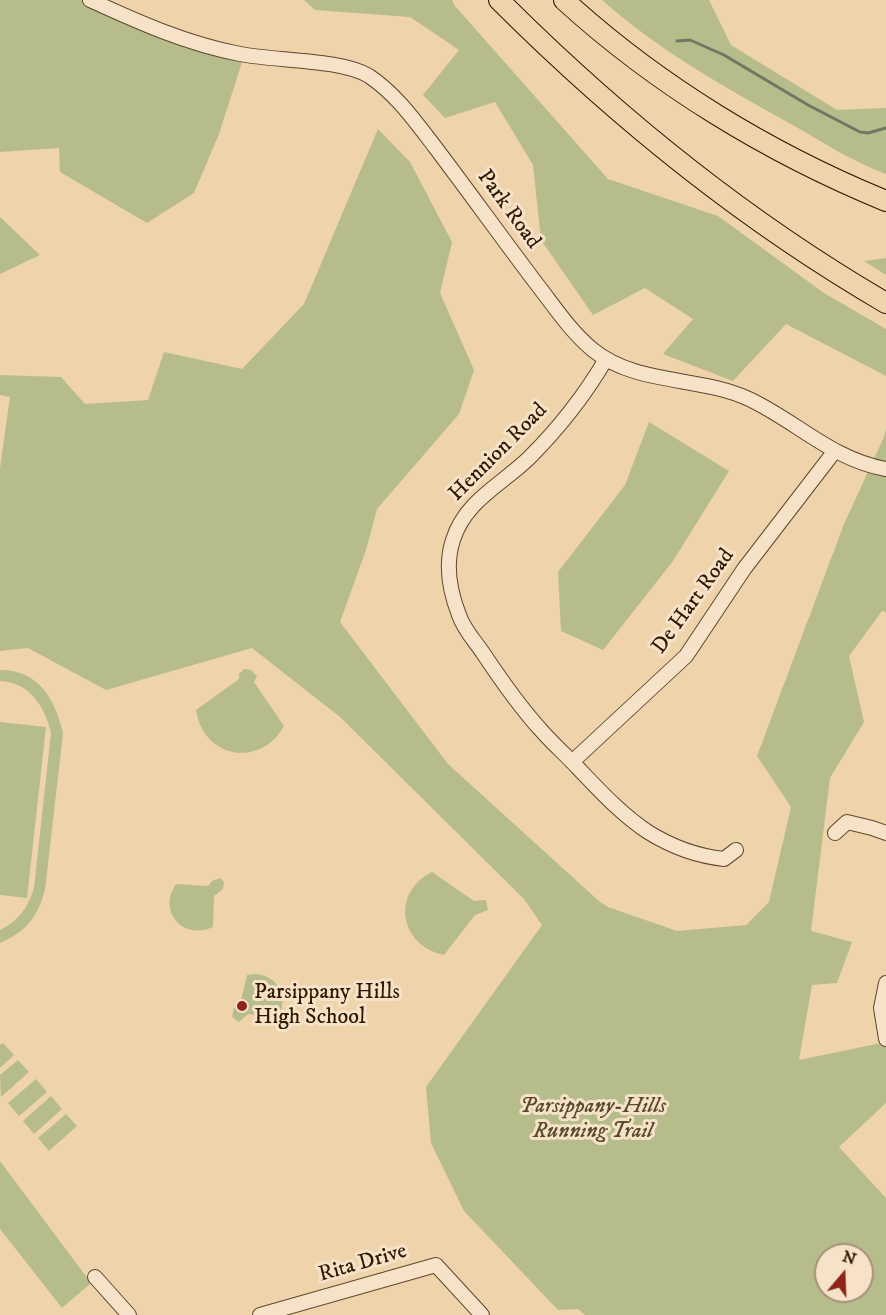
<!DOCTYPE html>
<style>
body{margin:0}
#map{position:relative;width:886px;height:1315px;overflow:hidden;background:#efd3ab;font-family:"IM FELL DW Pica",serif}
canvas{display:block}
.north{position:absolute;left:814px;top:1243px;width:60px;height:60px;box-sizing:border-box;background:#f5e2c8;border:2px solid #a69178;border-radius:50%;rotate:19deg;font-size:16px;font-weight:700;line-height:24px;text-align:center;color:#2f1800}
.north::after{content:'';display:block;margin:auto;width:21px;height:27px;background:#8f2418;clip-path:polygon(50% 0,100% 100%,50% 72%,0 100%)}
</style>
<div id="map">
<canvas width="886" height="1315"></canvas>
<div class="north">N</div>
</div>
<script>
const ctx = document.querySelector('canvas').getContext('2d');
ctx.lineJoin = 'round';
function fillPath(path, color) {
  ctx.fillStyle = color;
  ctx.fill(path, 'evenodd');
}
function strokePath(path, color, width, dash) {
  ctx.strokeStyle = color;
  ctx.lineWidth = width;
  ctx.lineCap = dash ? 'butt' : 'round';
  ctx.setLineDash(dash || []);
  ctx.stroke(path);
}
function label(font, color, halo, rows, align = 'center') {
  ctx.font = font + ' "IM FELL DW Pica",serif';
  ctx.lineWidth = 6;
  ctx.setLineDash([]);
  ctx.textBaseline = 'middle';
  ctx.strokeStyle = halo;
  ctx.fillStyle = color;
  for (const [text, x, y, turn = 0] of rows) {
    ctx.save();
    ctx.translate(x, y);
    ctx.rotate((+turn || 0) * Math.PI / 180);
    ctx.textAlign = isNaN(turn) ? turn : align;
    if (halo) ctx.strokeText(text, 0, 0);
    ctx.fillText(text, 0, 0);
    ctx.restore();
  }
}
fillPath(new Path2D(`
 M 0,0 L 94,0 L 244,56 L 219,134 L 194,193 L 147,223 L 60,172 L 59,148 L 0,152 Z
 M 304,0 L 452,0 L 455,6 L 608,179 L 718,216 L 824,293 L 886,329 L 886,376 L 786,324 L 733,381 L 663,354 L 693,319 L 645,288 L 593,315 L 541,240 L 533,165 L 495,102 L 445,118 L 423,95 L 459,50 L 410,17 L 315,10 Z
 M 602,0 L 709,0 L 731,45 L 837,110 L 886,108 L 886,174 C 852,162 820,140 789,123 C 723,86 658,50 602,0 Z
 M 378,129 L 410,162 L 452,242 L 440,293 L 474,370 L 459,414 L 377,509 L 366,550 L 340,622 L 448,764 L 600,902 L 608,907 L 677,931 L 746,925 L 769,902 L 791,807 L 757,756 L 844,524 L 884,437 L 886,429 L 886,612 L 882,611 L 849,656 L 864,722 L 830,778 L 811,931 L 852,942 L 837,983 L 812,985 L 799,1060 L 886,1042 L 886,1103 L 839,1147 L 886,1198 L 886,1315 L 585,1315 L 578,1309 L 558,1310 L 464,1211 L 431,1143 L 426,1087 L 542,925 L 524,899 L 340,717 L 252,648 L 106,690 L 28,648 L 0,651 L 0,468 L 10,397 L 0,395 L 0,375 L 61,377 L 85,404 L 148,400 L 164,352 L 242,369 L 304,304 ZM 826,1255 L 862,1255 L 862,1291 L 826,1291 Z
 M 0,217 L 40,255 L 0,274 Z
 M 886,258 L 886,275 L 864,261 Z
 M 649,422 L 729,471 L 673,561 L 603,650 L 561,631 L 558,572 L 625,485 Z
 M 244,669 L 251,670 L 257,676 L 254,682 L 284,726 C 260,769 203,758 196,710 L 239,679 L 239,674 Z
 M 0,670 C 39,670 55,699 63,733 L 45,890 C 37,918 27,931 0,943 L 0,930 C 19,921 28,907 34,888 L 51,733 C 45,707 30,682 0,681 Z
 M 0,722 L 46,727 L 27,898 L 0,895 Z
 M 432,872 L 474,901 L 486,900 L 488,910 L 475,915 L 444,955 C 400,946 390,893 432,872 Z
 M 220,878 L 224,882 L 223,889 L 214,896 L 213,927 C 183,941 157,911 176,884 L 208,886 L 212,881 Z
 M 253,974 C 277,974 291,997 277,1018 L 248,1014 L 239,1022 L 232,1017 L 234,1008 L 240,1005 L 247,975 Z
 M 3,1043 L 14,1055 L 0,1068 L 0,1045 Z
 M 18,1060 L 29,1072 L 1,1097 L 0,1075 Z
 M 36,1079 L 47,1092 L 19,1116 L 8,1103 Z
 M 51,1096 L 62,1109 L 34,1134 L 23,1121 Z
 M 66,1114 L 77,1126 L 49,1151 L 38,1138 Z
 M 0,1161 L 91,1283 L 62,1308 L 0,1229 Z`), '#b6bd8b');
strokePath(new Path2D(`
 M 677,41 L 690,40 L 724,55 L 808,105 L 860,132 L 868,133 L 886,128`), '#6f7865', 3);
const minor = new Path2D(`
 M 90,0 C 138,22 187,44 240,54 C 275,61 341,59 369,76 C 396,94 415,121 435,147 C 469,192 502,238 536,283 C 554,306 570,331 593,350 C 636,385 699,376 749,399 C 796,421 833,460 886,469
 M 606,359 C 585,395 558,429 529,458 C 501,485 465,501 453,540 C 445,564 450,592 459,615 C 464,630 475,641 483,653 C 501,680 519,706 540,729 C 552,743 566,755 578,768 C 600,791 622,815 648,832 C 672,847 697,856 724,859 L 736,850
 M 572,762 L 686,656 L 744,569 L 834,452
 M 835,833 L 847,822 L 872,828 L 886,833
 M 886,983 L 881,1008 L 886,1039
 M 95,1277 L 129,1315
 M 260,1315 L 436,1265 L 482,1315`);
const highway = new Path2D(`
 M 499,0 C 614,115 745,221 886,303
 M 564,0 C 657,85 769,153 886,201`);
strokePath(minor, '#5f472b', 16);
strokePath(highway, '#2f1800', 22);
strokePath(minor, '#f5e2c8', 14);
strokePath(highway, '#efd3ab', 20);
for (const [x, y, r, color] of [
 [242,1006,6,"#8f2418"]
]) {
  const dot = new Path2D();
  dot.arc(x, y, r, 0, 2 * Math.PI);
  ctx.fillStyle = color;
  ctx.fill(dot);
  strokePath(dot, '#f5e2c8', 2);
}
label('22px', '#2f1800', '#f5e2c8', [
 ["Park Road",508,210,54],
 ["Hennion Road",499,453,-45],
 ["De Hart Road",694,602,-54],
 ["Rita Drive",363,1264,-16]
]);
label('22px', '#2f1800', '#f5e2c8', [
 ["Parsippany Hills",254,993],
 ["High School",254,1018]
], 'left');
label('italic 22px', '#584a2a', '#f5e2c8', [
 ["Parsippany-Hills",593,1107],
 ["Running Trail",593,1132]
]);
</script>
